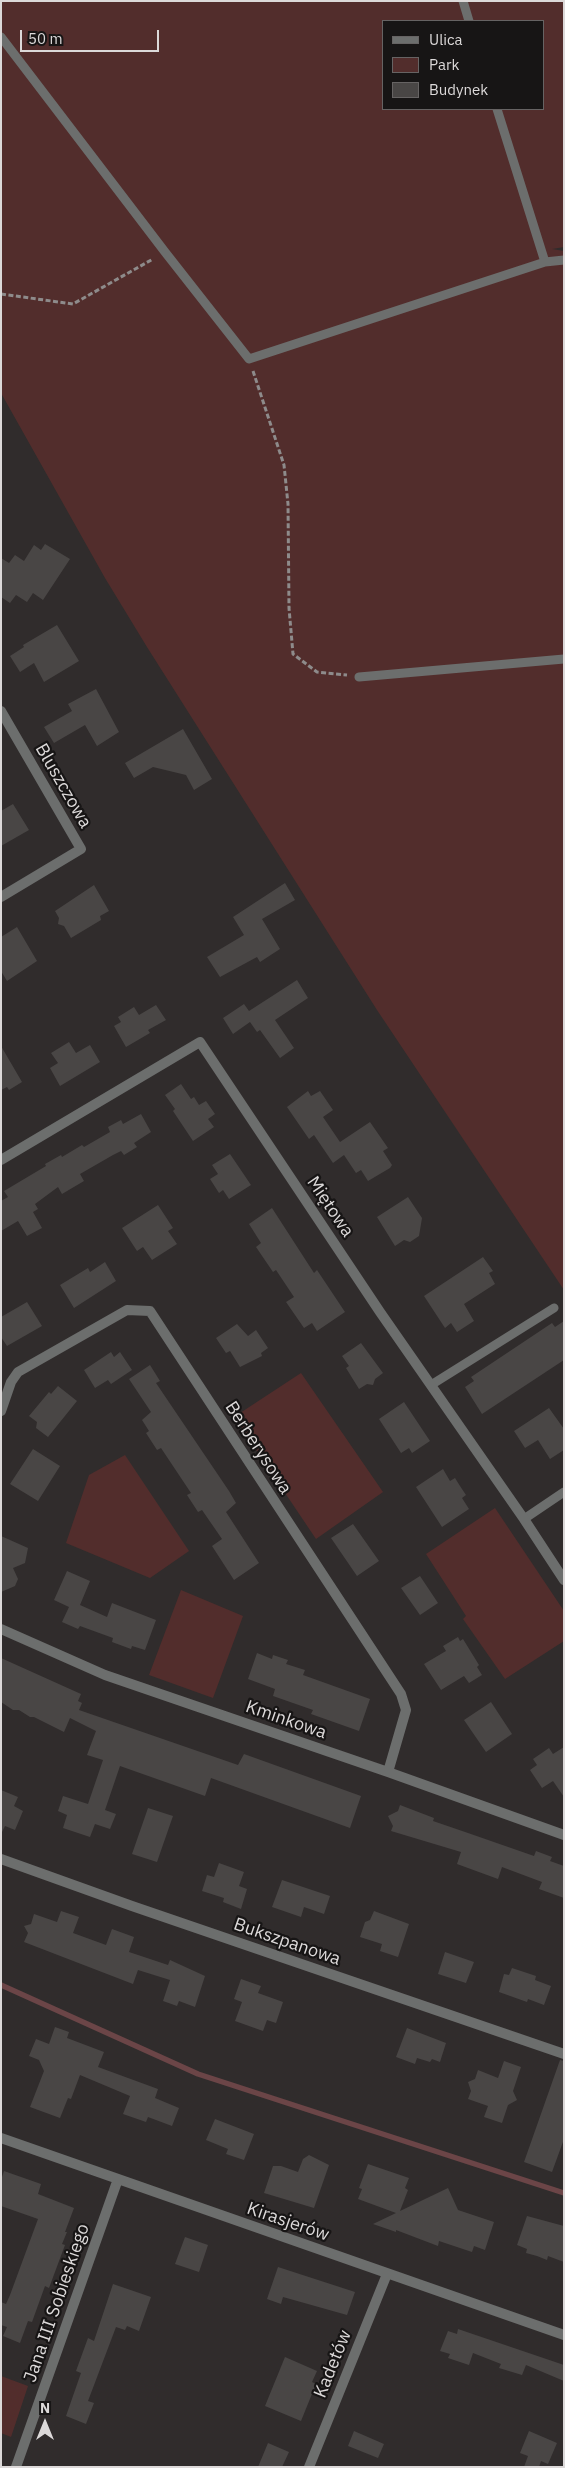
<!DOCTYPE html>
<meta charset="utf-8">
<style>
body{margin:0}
#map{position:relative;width:565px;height:2468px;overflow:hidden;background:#302c2c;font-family:"IBM Plex Sans",sans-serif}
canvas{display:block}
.frame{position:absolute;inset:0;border:2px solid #dcd9d9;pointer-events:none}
.legend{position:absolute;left:382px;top:20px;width:162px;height:90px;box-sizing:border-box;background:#171515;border:1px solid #666363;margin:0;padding:6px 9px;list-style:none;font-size:15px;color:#dcd9d9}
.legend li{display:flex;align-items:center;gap:10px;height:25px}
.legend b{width:25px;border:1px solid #666363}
.north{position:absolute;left:20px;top:2398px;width:50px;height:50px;-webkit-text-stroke:4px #171515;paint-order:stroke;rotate:0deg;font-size:14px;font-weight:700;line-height:20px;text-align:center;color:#dcd9d9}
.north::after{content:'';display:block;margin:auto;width:18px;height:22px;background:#dcd9d9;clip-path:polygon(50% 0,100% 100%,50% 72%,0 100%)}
.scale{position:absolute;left:20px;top:30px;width:139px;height:22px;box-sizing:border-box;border:2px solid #dcd9d9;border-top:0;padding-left:6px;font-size:15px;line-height:18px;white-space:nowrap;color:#dcd9d9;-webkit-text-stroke:4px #171515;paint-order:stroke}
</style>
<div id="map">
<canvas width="565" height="2468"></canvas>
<div class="frame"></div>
<ul class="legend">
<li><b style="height:6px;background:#6c6e6d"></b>Ulica</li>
<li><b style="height:14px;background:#522d2c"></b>Park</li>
<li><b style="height:14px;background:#494645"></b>Budynek</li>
</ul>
<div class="north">N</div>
<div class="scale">50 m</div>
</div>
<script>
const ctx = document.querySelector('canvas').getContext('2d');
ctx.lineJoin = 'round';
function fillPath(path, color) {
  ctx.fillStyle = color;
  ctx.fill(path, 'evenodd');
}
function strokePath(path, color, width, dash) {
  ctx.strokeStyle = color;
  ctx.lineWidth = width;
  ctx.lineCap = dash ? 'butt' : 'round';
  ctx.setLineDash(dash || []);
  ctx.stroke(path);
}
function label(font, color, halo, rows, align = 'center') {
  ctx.font = font + ' "IBM Plex Sans",sans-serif';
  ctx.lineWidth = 4.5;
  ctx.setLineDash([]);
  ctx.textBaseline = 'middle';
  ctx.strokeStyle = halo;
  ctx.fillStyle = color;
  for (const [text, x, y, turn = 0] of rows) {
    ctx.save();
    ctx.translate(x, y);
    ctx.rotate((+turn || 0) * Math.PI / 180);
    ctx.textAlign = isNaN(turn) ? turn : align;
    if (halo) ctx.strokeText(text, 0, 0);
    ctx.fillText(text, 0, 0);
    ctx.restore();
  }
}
fillPath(new Path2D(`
 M 1,1 L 564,1 L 564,247 L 552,249 L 564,251 L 564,1290 L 377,1010 L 147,647 L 105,578 L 1,393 ZM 384,21 L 544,21 L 544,109 L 384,109 Z
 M 301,1373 L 383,1492 L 316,1539 L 234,1417 Z
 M 125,1455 L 189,1551 L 150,1578 L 66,1543 L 89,1475 Z
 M 495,1508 L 564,1611 L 564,1641 L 505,1679 L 463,1619 L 466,1616 L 426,1554 Z
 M 181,1590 L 243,1616 L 213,1698 L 149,1675 Z
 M 1,2376 L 28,2386 L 11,2437 L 1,2433 Z`), '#522d2c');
strokePath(new Path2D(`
 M 1,1985 L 198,2074 L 564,2193`), '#6b4547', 5.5);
fillPath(new Path2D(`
 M 45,544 L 70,559 L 43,600 L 33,593 L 27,602 L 16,595 L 10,603 L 1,597 L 1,558 L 9,563 L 15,555 L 24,561 L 34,545 L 41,550 Z
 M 57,625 L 79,661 L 44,682 L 34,663 L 20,672 L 10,656 L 24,647 L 23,645 Z
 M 96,689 L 119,732 L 97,746 L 85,725 L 54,743 L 44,727 L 72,711 L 68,704 Z
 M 183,729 L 212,779 L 194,790 L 186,775 L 153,767 L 134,778 L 125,763 Z
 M 13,804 L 29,830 L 1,846 L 1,811 Z
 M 285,883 L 295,900 L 262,919 L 280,949 L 260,962 L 257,957 L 220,977 L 207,957 L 244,935 L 233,917 Z
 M 94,885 L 109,911 L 100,916 L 101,920 L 71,938 L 64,926 L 58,924 L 59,918 L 55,911 Z
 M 17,927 L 37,961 L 7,981 L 1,971 L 1,937 Z
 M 297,980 L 308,998 L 275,1020 L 294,1048 L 280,1058 L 260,1030 L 257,1032 L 250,1022 L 233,1034 L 223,1018 L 244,1004 L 249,1011 Z
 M 156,1005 L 166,1020 L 148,1030 L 150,1033 L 126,1047 L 114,1026 L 121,1022 L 118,1017 L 134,1007 L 139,1015 Z
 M 69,1042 L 76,1053 L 90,1045 L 100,1062 L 60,1086 L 50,1068 L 58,1063 L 51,1053 Z
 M 1,1046 L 22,1082 L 9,1090 L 7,1087 L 1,1090 Z
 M 181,1084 L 191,1099 L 194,1097 L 199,1105 L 206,1101 L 215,1114 L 208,1119 L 214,1127 L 193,1141 L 173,1111 L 175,1109 L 165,1095 Z
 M 308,1091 L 311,1096 L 320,1091 L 333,1110 L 323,1117 L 340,1142 L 370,1122 L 388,1148 L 383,1151 L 392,1165 L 390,1168 L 368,1181 L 361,1170 L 356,1173 L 344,1155 L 333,1163 L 314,1135 L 309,1139 L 287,1107 Z
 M 141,1114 L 151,1132 L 134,1143 L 137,1147 L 124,1155 L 121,1151 L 113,1155 L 80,1174 L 84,1181 L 62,1194 L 58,1187 L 35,1204 L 38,1209 L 33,1212 L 42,1228 L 27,1236 L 18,1221 L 1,1231 L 1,1201 L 8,1197 L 4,1191 L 46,1166 L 45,1164 L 61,1155 L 62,1157 L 82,1145 L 84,1147 L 110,1132 L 108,1127 L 121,1120 L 123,1124 Z
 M 230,1154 L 251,1185 L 229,1199 L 223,1190 L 219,1193 L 210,1179 L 218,1174 L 212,1165 Z
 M 408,1197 L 422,1218 L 419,1236 L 410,1242 L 404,1240 L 395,1246 L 377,1217 Z
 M 158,1205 L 173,1228 L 168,1231 L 177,1244 L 152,1260 L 143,1247 L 137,1251 L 122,1228 Z
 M 272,1208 L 314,1273 L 317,1270 L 345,1312 L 317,1331 L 312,1323 L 304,1328 L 286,1302 L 294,1297 L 276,1270 L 273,1272 L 256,1247 L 261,1243 L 249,1224 Z
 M 483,1257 L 493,1271 L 489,1273 L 495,1284 L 464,1304 L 474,1321 L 457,1332 L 451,1323 L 445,1328 L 424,1296 Z
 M 105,1262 L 116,1281 L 74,1308 L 60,1285 L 88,1268 L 90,1272 Z
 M 27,1302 L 42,1326 L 7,1346 L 1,1337 L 1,1317 Z
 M 564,1321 L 564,1360 L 482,1414 L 465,1387 L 474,1381 L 471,1377 L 552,1323 L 555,1327 Z
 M 237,1324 L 248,1336 L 256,1330 L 268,1348 L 261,1353 L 262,1356 L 240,1367 L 230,1351 L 226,1353 L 216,1338 Z
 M 361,1343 L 383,1373 L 375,1379 L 373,1385 L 367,1384 L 359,1389 L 346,1368 L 349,1366 L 342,1356 Z
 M 111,1352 L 114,1357 L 120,1352 L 132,1370 L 111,1384 L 108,1380 L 95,1388 L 84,1370 Z
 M 150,1365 L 160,1381 L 156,1383 L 229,1491 L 236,1503 L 226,1512 L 259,1563 L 234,1580 L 212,1546 L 222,1539 L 202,1510 L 198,1512 L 187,1495 L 191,1493 L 161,1448 L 157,1450 L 146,1433 L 149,1431 L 142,1420 L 151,1412 L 129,1379 Z
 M 58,1386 L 77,1401 L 48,1437 L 36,1428 L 37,1422 L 29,1416 L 49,1392 L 51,1394 Z
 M 404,1402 L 430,1441 L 412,1453 L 409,1448 L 401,1453 L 379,1419 Z
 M 549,1408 L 564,1429 L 564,1450 L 550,1459 L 538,1440 L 525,1448 L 514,1431 Z
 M 33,1449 L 60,1466 L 38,1501 L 10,1484 Z
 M 443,1469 L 450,1481 L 455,1478 L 460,1486 L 466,1495 L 462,1498 L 469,1509 L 442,1527 L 416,1487 Z
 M 353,1524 L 379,1561 L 357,1576 L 331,1538 Z
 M 1,1536 L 28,1548 L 25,1563 L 13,1568 L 18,1579 L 15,1586 L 1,1592 Z
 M 67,1571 L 90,1581 L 80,1605 L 107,1617 L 112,1603 L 156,1620 L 145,1650 L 132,1646 L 131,1649 L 112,1642 L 113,1638 L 80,1626 L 78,1629 L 62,1622 L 69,1607 L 54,1600 Z
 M 420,1576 L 438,1603 L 420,1615 L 401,1588 Z
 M 458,1637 L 460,1641 L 463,1639 L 479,1665 L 477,1667 L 482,1675 L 469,1683 L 464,1676 L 441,1690 L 424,1664 L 446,1651 L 443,1646 Z
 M 257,1653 L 272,1659 L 273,1655 L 288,1660 L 286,1664 L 305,1670 L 303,1675 L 370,1699 L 359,1731 L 311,1714 L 313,1710 L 273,1696 L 275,1689 L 248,1679 Z
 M 1,1658 L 81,1694 L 78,1701 L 82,1703 L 79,1710 L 238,1765 L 244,1754 L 361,1796 L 350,1828 L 211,1778 L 205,1796 L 120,1766 L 105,1810 L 116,1814 L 110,1829 L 95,1824 L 90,1837 L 63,1828 L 67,1815 L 58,1811 L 63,1796 L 88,1804 L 103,1760 L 87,1755 L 96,1731 L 70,1718 L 64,1732 L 34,1717 L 30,1717 L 19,1710 L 13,1710 L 1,1702 Z
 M 491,1702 L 512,1734 L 486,1752 L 464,1720 Z
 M 564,1747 L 564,1797 L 553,1781 L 542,1788 L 530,1770 L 537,1765 L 533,1759 L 549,1748 L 553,1754 Z
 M 1,1790 L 18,1797 L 14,1806 L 23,1811 L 15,1830 L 5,1826 L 1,1834 Z
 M 400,1805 L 434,1818 L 433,1821 L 468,1833 L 534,1856 L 536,1851 L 552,1857 L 550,1861 L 564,1866 L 564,1898 L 539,1889 L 542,1882 L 502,1867 L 498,1879 L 457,1864 L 461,1852 L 391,1831 L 393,1826 L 388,1816 L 398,1811 Z
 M 148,1808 L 173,1816 L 157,1862 L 132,1854 Z
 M 219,1863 L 244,1872 L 239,1886 L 247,1889 L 241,1909 L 223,1902 L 224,1898 L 202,1891 L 207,1875 L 214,1877 Z
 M 282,1880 L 330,1896 L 324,1914 L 304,1907 L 301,1917 L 272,1907 Z
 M 61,1911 L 79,1917 L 73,1933 L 106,1945 L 112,1929 L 134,1937 L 129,1952 L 168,1965 L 170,1960 L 205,1976 L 195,2007 L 179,2001 L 177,2006 L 163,2001 L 170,1980 L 138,1970 L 133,1984 L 24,1942 L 28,1933 L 24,1926 L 31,1924 L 34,1914 L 57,1922 Z
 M 374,1911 L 409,1924 L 398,1957 L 380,1951 L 382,1944 L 360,1937 L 365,1922 L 370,1920 Z
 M 445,1952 L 474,1962 L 466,1983 L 438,1974 Z
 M 512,1968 L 536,1976 L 535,1980 L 551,1986 L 544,2005 L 528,1999 L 527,2002 L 499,1992 L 504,1974 L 509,1975 Z
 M 241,1979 L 261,1986 L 258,1993 L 283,2002 L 276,2023 L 267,2020 L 263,2031 L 235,2021 L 242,2002 L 234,1999 Z
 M 55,2027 L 69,2032 L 67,2038 L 104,2052 L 98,2067 L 158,2089 L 155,2098 L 179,2108 L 172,2126 L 148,2117 L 146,2122 L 123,2114 L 130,2096 L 80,2075 L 71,2099 L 68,2098 L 60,2118 L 30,2107 L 44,2071 L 39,2060 L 29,2056 L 36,2039 L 49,2044 Z
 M 407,2028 L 446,2043 L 440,2062 L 432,2059 L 430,2062 L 417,2058 L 415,2064 L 396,2057 Z
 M 560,2060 L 564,2061 L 564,2139 L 552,2172 L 524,2162 Z
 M 504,2061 L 521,2067 L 513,2091 L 517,2100 L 508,2105 L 502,2123 L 484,2117 L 488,2106 L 468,2099 L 471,2091 L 468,2082 L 475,2079 L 478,2070 L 498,2078 Z
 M 215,2119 L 254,2134 L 244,2160 L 226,2154 L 228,2149 L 206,2140 Z
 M 309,2155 L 329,2165 L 314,2208 L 264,2193 L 273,2166 L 281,2166 L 298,2172 L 303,2159 Z
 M 368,2164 L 409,2178 L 405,2188 L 408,2190 L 400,2211 L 448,2188 L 458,2210 L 494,2222 L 485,2250 L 474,2246 L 472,2252 L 439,2241 L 438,2246 L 396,2230 L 396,2232 L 373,2224 L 396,2213 L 358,2199 L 362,2189 L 359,2188 Z
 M 4,2171 L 41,2184 L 38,2194 L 74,2208 L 65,2232 L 67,2232 L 62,2244 L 65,2245 L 49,2288 L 45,2286 L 32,2322 L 28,2321 L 20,2343 L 3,2336 L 7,2327 L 1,2325 L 1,2302 L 6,2304 L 10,2295 L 38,2219 L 1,2206 L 1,2180 Z
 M 527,2216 L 564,2226 L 564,2262 L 548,2256 L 547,2260 L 537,2256 L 526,2253 L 527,2249 L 517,2245 Z
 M 185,2237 L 208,2245 L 199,2272 L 175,2264 Z
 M 278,2267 L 355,2292 L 347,2315 L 283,2297 L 281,2304 L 267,2299 Z
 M 113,2284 L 151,2297 L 139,2331 L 127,2326 L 125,2330 L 116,2327 L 88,2401 L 94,2403 L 86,2424 L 66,2416 L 81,2373 L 76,2371 L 88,2338 L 94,2341 Z
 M 458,2329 L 564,2365 L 564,2381 L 526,2365 L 522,2375 L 499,2368 L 501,2364 L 473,2353 L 469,2365 L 448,2358 L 450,2354 L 440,2351 L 448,2331 L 457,2334 Z
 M 285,2357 L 317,2371 L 312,2382 L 316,2384 L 301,2421 L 265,2406 Z
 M 354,2431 L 384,2444 L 378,2458 L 348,2446 Z
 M 529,2431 L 557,2443 L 548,2464 L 541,2461 L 539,2467 L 524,2467 L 528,2456 L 520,2453 Z
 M 268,2443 L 289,2452 L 282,2467 L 258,2467 Z`), '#494645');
strokePath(new Path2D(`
 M 1,294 L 73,304 L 153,259
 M 253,371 L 284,465 L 288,504 L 289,608 L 293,654 L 317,672 L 347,675`), '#8e8b8b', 3, [5, 2.5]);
strokePath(new Path2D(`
 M 463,1 L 469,21
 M 1,37 L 165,252 L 249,359 L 545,262
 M 497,109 L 545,262 L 564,260
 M 359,677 L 564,659
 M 431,1385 L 554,1308
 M 524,1519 L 564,1492`), '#6c6e6d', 9);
strokePath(new Path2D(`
 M 1,711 L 81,849 L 1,897
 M 1,1160 L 200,1042 L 380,1312 L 524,1519 L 564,1580
 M 1,1411 L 11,1382 L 18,1372 L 127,1310 L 150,1311 L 401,1694 L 406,1710 L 388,1772
 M 1,1629 L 105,1675 L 388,1772 L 564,1835
 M 1,1859 L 132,1906 L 564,2054
 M 1,2138 L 564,2335
 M 16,2467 L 118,2179
 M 309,2467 L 387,2274`), '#6c6e6d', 10);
label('18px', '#dcd9d9', '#171515', [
 ["Bluszczowa",63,786,60],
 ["Miętowa",330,1207,56],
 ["Berberysowa",258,1448,57],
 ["Kminkowa",286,1720,19],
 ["Bukszpanowa",287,1942,19],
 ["Kirasjerów",288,2222,19],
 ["Jana III Sobieskiego",57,2303,-71],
 ["Kadetów",333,2364,-68]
]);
</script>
